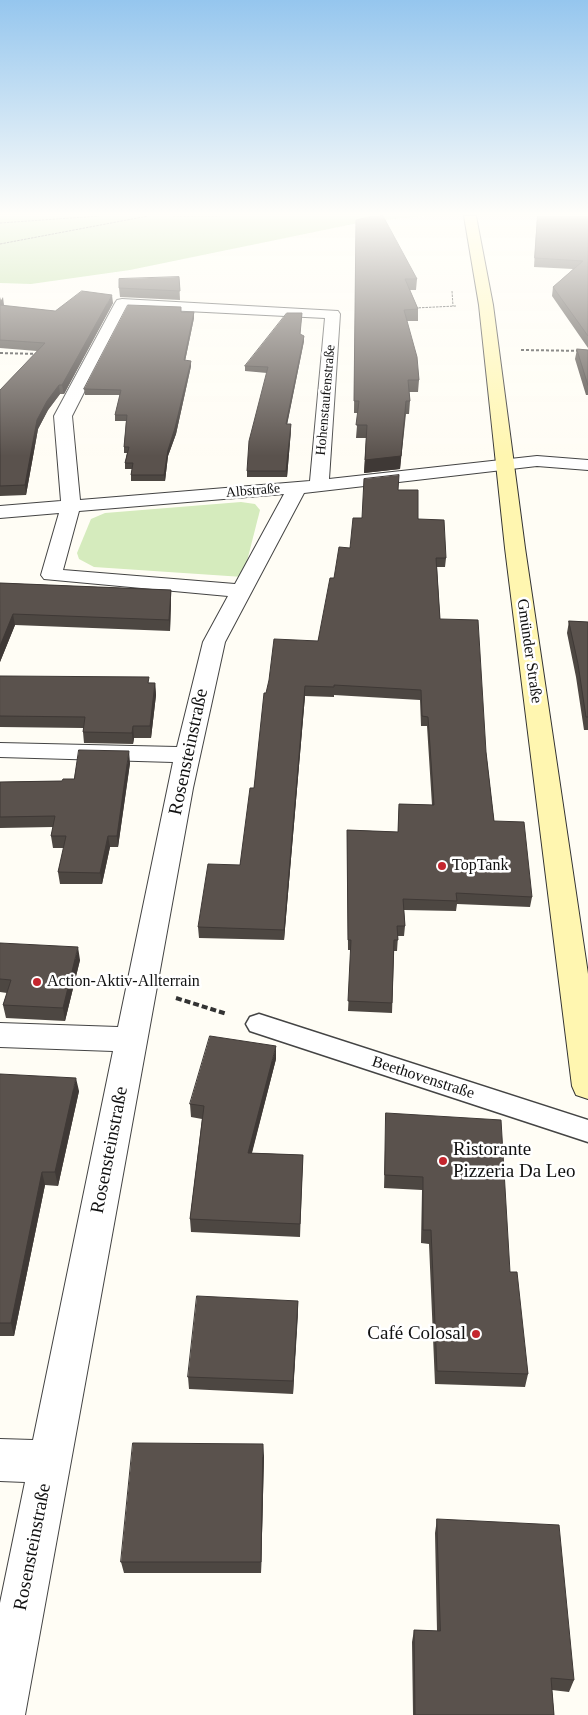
<!DOCTYPE html>
<meta charset="utf-8">
<style>
body{margin:0}
canvas{display:block;background:#fffdf5}
</style>
<canvas width="588" height="1715"></canvas>
<script>
const ctx = document.querySelector('canvas').getContext('2d');
ctx.lineJoin = 'round';
function fillPath(path, color) {
  ctx.fillStyle = color;
  ctx.fill(path, 'evenodd');
}
function strokePath(path, color, width, dash) {
  ctx.strokeStyle = color;
  ctx.lineWidth = width;
  ctx.lineCap = dash ? 'butt' : 'round';
  ctx.setLineDash(dash || []);
  ctx.stroke(path);
}
function label(font, color, halo, rows, align = 'center') {
  ctx.font = font + ' Georgia,serif';
  ctx.lineWidth = 5;
  ctx.setLineDash([]);
  ctx.textBaseline = 'middle';
  ctx.strokeStyle = halo;
  ctx.fillStyle = color;
  for (const [text, x, y, turn = 0] of rows) {
    ctx.save();
    ctx.translate(x, y);
    ctx.rotate((+turn || 0) * Math.PI / 180);
    ctx.textAlign = isNaN(turn) ? turn : align;
    if (halo) ctx.strokeText(text, 0, 0);
    ctx.fillText(text, 0, 0);
    ctx.restore();
  }
}
fillPath(new Path2D(`
 M 241,502 L 255,504 L 260,510 L 243,577 L 94,567 L 79,559 L 77,553 L 91,519 L 105,513 Z`), '#d5ebbd');
fillPath(new Path2D(`
 M 0,216 L 426,216 L 363,222 L 130,270 L 31,284 L 0,283 Z`), '#b9dc9c');
const lane = new Path2D(`
 M 259,1014 L 588,1120 L 588,1142 L 250,1031 L 246,1024 L 250,1017 Z`);
const street = new Path2D(`
 M 122,299 L 338,311 L 340,314 L 329,479 L 537,456 L 588,460 L 588,470 L 537,466 L 304,493 L 225,642 L 193,788 L 25,1715 L 0,1715 L 0,1603 L 25,1482 L 0,1481 L 0,1439 L 33,1440 L 113,1051 L 0,1047 L 0,1023 L 118,1027 L 173,762 L 0,757 L 0,743 L 177,747 L 203,642 L 228,596 L 44,579 L 41,575 L 59,513 L 0,518 L 0,506 L 61,501 L 54,416 L 115,303 L 117,300 ZM 127,308 L 325,318 L 310,481 L 80,500 L 72,416 ZM 284,494 L 235,584 L 63,570 L 79,511 Z`);
const secondary = new Path2D(`
 M 464,216 L 476,216 L 493,305 L 525,548 L 588,974 L 588,1099 L 576,1095 L 572,1086 L 505,548 L 479,305 Z`);
strokePath(lane, '#444', 3);
strokePath(street, '#444', 2);
strokePath(secondary, '#333', 2);
strokePath(new Path2D(`
 M 173,216 L 220,216
 M 0,223 L 99,216
 M 0,244 L 148,216
 M 452,291 L 453,306
 M 415,308 L 456,306`), '#333', 1, [2.5, 1]);
strokePath(new Path2D(`
 M 521,350 L 588,351
 M 0,353 L 39,354`), '#333', 2, [3, 2]);
strokePath(new Path2D(`
 M 176,998 L 227,1014`), '#333', 4, [6, 3]);
fillPath(lane, '#fff');
fillPath(street, '#fff');
fillPath(secondary, '#fff6b0');
fillPath(new Path2D(`
 M 537,216 L 588,216 L 588,348 L 552,296 L 553,287 L 573,269 L 534,267 Z
 M 356,220 L 417,279 L 416,290 L 410,290 L 418,309 L 418,321 L 407,321 L 419,380 L 418,392 L 409,392 L 410,401 L 409,414 L 406,414 L 400,469 L 364,473 L 366,438 L 356,438 L 358,413 L 354,413 Z
 M 179,277 L 180,300 L 120,297 L 119,288 Z
 M 0,297 L 3,306 L 55,311 L 113,303 L 64,394 L 60,394 L 48,410 L 38,429 L 26,495 L 0,496 L 0,390 L 37,351 L 0,348 Z
 M 181,312 L 194,312 L 194,318 L 185,361 L 191,366 L 176,434 L 168,456 L 165,481 L 131,481 L 131,475 L 132,469 L 125,469 L 125,463 L 127,453 L 124,453 L 124,447 L 126,421 L 115,421 L 115,415 L 120,395 L 85,395 L 84,389 Z
 M 302,313 L 300,335 L 304,336 L 304,341 L 287,424 L 291,424 L 291,430 L 287,477 L 247,477 L 247,471 L 267,373 L 245,371 L 245,366 Z
 M 577,349 L 588,350 L 588,395 L 586,395 L 575,359 Z
 M 398,490 L 446,558 L 445,567 L 437,567 L 440,619 L 486,752 L 494,821 L 532,897 L 530,907 L 457,904 L 456,911 L 404,910 L 405,926 L 404,936 L 398,936 L 397,951 L 394,951 L 392,1013 L 348,1011 L 351,950 L 348,950 L 347,830 L 398,832 L 399,804 L 432,805 L 427,726 L 421,726 L 420,700 L 334,695 L 334,697 L 305,696 L 284,940 L 199,938 L 198,927 L 240,865 L 254,788 L 266,693 L 318,641 L 334,578 L 350,548 L 362,518 Z
 M 0,583 L 171,590 L 171,601 L 170,631 L 15,625 L 0,662 Z
 M 569,621 L 588,622 L 588,730 L 584,730 L 576,677 L 567,633 Z
 M 0,676 L 155,683 L 156,695 L 151,738 L 134,738 L 133,744 L 84,743 L 83,732 L 83,728 L 0,727 Z
 M 130,763 L 118,847 L 110,847 L 102,884 L 60,884 L 58,872 L 64,848 L 53,848 L 51,836 L 53,827 L 0,828 L 0,782 L 62,781 L 74,779 Z
 M 0,943 L 80,960 L 65,1021 L 6,1018 L 3,1005 L 7,993 L 0,992 Z
 M 276,1059 L 252,1153 L 303,1155 L 300,1237 L 191,1232 L 190,1219 L 202,1119 L 191,1117 L 190,1104 Z
 M 0,1074 L 79,1091 L 58,1186 L 45,1185 L 14,1336 L 0,1336 Z
 M 386,1113 L 510,1272 L 528,1374 L 525,1387 L 435,1384 L 429,1244 L 421,1243 L 422,1190 L 384,1188 Z
 M 298,1301 L 293,1394 L 189,1389 L 188,1377 Z
 M 264,1456 L 261,1573 L 124,1573 L 121,1562 Z
 M 437,1519 L 574,1680 L 569,1692 L 552,1690 L 554,1715 L 413,1715 L 412,1642 L 414,1630 L 437,1631 L 435,1533 Z`), '#4d4742');
fillPath(new Path2D(`
 M 112,295 L 113,303 L 64,394 L 62,385 Z
 M 3,297 L 4,305 L 0,312 L 0,302 Z
 M 194,312 L 194,318 L 184,366 L 184,360 Z
 M 304,336 L 304,341 L 286,430 L 286,424 Z
 M 191,361 L 191,366 L 176,434 L 168,456 L 165,481 L 164,475 L 168,450 Z
 M 59,385 L 60,394 L 48,410 L 38,429 L 26,495 L 25,485 L 37,420 L 47,401 Z
 M 406,401 L 400,469 L 364,473 L 365,460 Z
 M 291,424 L 291,430 L 287,477 L 286,471 Z
 M 171,590 L 171,601 L 170,631 L 169,620 Z
 M 13,614 L 15,625 L 0,662 L 0,646 Z
 M 155,683 L 156,695 L 151,738 L 150,726 Z
 M 305,686 L 305,696 L 284,940 L 284,930 Z
 M 133,726 L 134,738 L 133,744 L 132,733 Z
 M 129,751 L 130,763 L 118,847 L 117,836 Z
 M 108,836 L 110,847 L 102,884 L 100,873 Z
 M 78,947 L 80,960 L 65,1021 L 63,1008 Z
 M 276,1046 L 276,1059 L 248,1167 L 248,1153 Z
 M 76,1078 L 79,1091 L 58,1186 L 55,1172 Z
 M 42,1172 L 45,1185 L 14,1336 L 11,1323 Z
 M 298,1301 L 298,1314 L 293,1394 L 293,1381 Z
 M 263,1444 L 264,1456 L 261,1573 L 261,1562 Z`), '#3f3936');
const building = new Path2D(`
 M 383,216 L 417,279 L 405,279 L 418,309 L 404,310 L 417,357 L 419,380 L 408,380 L 410,401 L 406,401 L 401,456 L 365,460 L 367,425 L 356,425 L 359,401 L 354,401 L 356,220 L 369,217 Z
 M 538,216 L 588,216 L 588,336 L 553,287 L 583,261 L 535,258 Z
 M 179,277 L 180,291 L 119,288 L 119,279 Z
 M 82,291 L 112,295 L 62,385 L 59,385 L 47,401 L 37,420 L 25,485 L 0,486 L 0,390 L 45,343 L 0,340 L 0,305 L 55,311 Z
 M 128,305 L 181,307 L 181,312 L 194,312 L 184,360 L 191,361 L 175,428 L 168,450 L 164,475 L 131,475 L 133,463 L 125,463 L 129,447 L 124,447 L 127,415 L 115,415 L 121,390 L 84,389 Z
 M 287,313 L 302,313 L 300,334 L 304,336 L 286,424 L 291,424 L 286,471 L 247,471 L 249,441 L 268,367 L 245,366 Z
 M 577,349 L 588,350 L 588,385 Z
 M 399,475 L 398,490 L 418,490 L 418,519 L 444,520 L 446,558 L 436,558 L 440,619 L 478,620 L 486,752 L 494,821 L 524,822 L 532,897 L 456,893 L 457,901 L 403,899 L 405,926 L 397,926 L 398,940 L 394,940 L 392,1003 L 348,1001 L 351,940 L 348,940 L 347,830 L 398,832 L 399,804 L 434,805 L 428,717 L 422,716 L 421,690 L 334,685 L 334,687 L 305,686 L 284,930 L 198,927 L 208,864 L 240,865 L 250,788 L 254,788 L 264,693 L 266,693 L 269,680 L 274,639 L 318,641 L 330,578 L 334,578 L 339,547 L 350,548 L 353,518 L 362,518 L 364,479 Z
 M 0,583 L 171,590 L 169,620 L 13,614 L 0,646 Z
 M 569,621 L 588,622 L 588,717 L 586,717 L 578,664 Z
 M 0,676 L 149,677 L 148,683 L 155,683 L 150,726 L 133,726 L 132,733 L 83,732 L 85,717 L 0,716 Z
 M 79,750 L 129,751 L 117,836 L 108,836 L 100,873 L 58,872 L 66,836 L 51,836 L 55,816 L 0,817 L 0,782 L 62,781 L 63,779 L 74,779 Z
 M 0,943 L 78,947 L 63,1008 L 3,1005 L 11,980 L 0,979 Z
 M 210,1036 L 276,1046 L 248,1153 L 303,1155 L 300,1224 L 190,1219 L 204,1106 L 190,1104 Z
 M 0,1074 L 76,1078 L 55,1172 L 42,1172 L 11,1323 L 0,1323 Z
 M 386,1113 L 501,1120 L 510,1272 L 517,1272 L 528,1374 L 437,1371 L 431,1230 L 423,1230 L 423,1177 L 385,1175 Z
 M 197,1296 L 298,1301 L 293,1381 L 188,1377 Z
 M 133,1443 L 263,1444 L 261,1562 L 121,1562 Z
 M 437,1519 L 559,1525 L 574,1680 L 551,1678 L 554,1715 L 415,1715 L 414,1630 L 440,1631 Z`);
fillPath(building, '#5a524d');
strokePath(building, '#3f3936', 1);
const sky = ctx.createLinearGradient(0, 0, 0, 456);
sky.addColorStop(0, '#95c6ee');
sky.addColorStop(0.47, '#fffefa');
sky.addColorStop(1, '#fffefa00');
ctx.fillStyle = sky;
ctx.fillRect(0, 0, 588, 456);
for (const [x, y, r, color] of [
 [442,866,5,"#c4262e"],
 [37,982,5,"#c4262e"],
 [443,1161,5,"#c4262e"],
 [476,1334,5,"#c4262e"]
]) {
  const dot = new Path2D();
  dot.arc(x, y, r, 0, 2 * Math.PI);
  ctx.fillStyle = color;
  ctx.fill(dot);
  strokePath(dot, '#fff', 2);
}
label('14px', '#111', '#fff', [
 ["Hohenstaufenstraße",326,400,-85],
 ["Albstraße",253,491,-5]
]);
label('16px', '#111', '#fff', [
 ["Gmünder Straße",529,651,82],
 ["Beethovenstraße",423,1078,18]
]);
label('16px', '#111', '#fff', [
 ["TopTank",452,866],
 ["Action-Aktiv-Allterrain",47,982]
], 'left');
label('19px', '#111', '#fff', [
 ["Rosensteinstraße",189,752,-78],
 ["Rosensteinstraße",110,1150,-79],
 ["Rosensteinstraße",33,1547,-79]
]);
label('19px', '#111', '#fff', [
 ["Ristorante",453,1150],
 ["Pizzeria Da Leo",453,1172],
 ["Café Colosal",466,1334,"right"]
], 'left');
</script>
